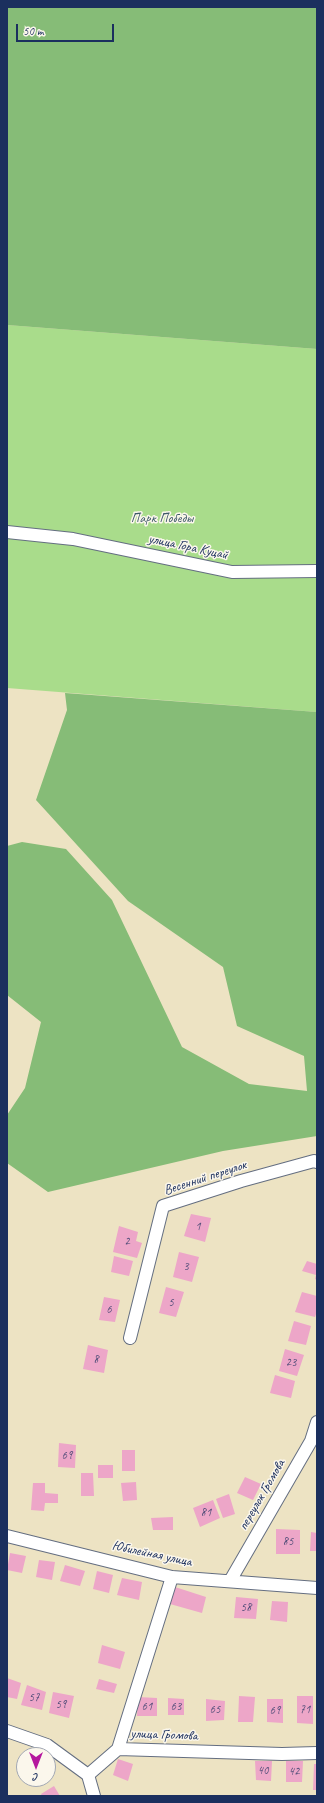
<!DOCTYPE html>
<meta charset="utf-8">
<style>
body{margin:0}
#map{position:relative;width:324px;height:1803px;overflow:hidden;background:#ede3c3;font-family:Caveat,sans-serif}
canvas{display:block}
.frame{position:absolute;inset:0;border:8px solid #1b2f5e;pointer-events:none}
.north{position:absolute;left:16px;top:1747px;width:40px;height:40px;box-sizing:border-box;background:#fbf7ec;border:1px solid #a1a7b3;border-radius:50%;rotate:180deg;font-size:11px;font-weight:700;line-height:16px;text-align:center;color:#1b2f5e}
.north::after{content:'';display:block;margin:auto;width:14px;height:18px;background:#b5179e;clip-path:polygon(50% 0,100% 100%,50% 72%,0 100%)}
.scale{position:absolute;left:16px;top:24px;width:98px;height:18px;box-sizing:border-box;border:2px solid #1b2f5e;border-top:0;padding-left:5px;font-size:12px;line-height:14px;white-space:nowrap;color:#1b2f5e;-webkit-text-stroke:3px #fbf7ec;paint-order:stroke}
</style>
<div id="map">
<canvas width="324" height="1803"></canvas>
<div class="frame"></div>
<div class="north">С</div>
<div class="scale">50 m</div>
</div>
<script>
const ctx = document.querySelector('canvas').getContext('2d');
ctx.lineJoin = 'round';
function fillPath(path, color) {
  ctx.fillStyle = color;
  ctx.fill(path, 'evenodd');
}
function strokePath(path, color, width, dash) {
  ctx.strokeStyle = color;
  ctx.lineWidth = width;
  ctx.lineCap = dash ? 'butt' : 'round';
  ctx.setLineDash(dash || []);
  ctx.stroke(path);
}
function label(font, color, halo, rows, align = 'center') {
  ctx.font = font + ' Caveat,sans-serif';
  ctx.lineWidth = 3;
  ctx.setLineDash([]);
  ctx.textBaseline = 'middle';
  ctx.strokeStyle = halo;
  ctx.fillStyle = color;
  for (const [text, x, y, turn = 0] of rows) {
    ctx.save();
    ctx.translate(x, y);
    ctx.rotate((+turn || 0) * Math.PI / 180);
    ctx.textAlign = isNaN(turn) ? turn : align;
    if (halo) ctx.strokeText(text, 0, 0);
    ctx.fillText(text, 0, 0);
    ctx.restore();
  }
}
fillPath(new Path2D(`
 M 7,325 L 317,349 L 317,712 L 7,688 Z`), '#a9dc8b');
fillPath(new Path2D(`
 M 7,7 L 317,7 L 317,349 L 7,325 Z
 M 65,693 L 317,712 L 317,1136 L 223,1151 L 48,1192 L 7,1163 L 7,1115 L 25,1088 L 41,1022 L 7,995 L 7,846 L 22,842 L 66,849 L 112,900 L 182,1047 L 249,1084 L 307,1091 L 304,1056 L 237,1026 L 223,967 L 128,901 L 36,800 L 67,710 Z`), '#86bc77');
fillPath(new Path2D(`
 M 191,1214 L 211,1218 L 205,1242 L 184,1236 Z
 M 119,1226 L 138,1232 L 136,1241 L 142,1243 L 137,1258 L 113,1252 Z
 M 179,1252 L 199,1257 L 192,1282 L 173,1277 Z
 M 114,1256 L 133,1261 L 129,1276 L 111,1272 Z
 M 307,1261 L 317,1264 L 317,1280 L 315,1279 L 316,1275 L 302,1271 Z
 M 166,1287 L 184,1292 L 176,1317 L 159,1313 Z
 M 302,1292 L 317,1296 L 317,1311 L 315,1317 L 295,1312 Z
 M 104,1297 L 120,1300 L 115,1322 L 99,1320 Z
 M 294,1321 L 311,1326 L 306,1345 L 288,1341 Z
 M 88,1345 L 108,1350 L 104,1373 L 83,1369 Z
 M 285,1349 L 304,1355 L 297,1376 L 279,1371 Z
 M 275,1375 L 295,1381 L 291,1398 L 270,1393 Z
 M 59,1443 L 76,1445 L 75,1468 L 58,1467 Z
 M 122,1450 L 135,1450 L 135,1471 L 122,1471 Z
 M 98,1465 L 113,1465 L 113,1478 L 98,1478 Z
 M 81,1473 L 93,1473 L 94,1496 L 81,1496 Z
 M 245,1477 L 261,1484 L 253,1500 L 237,1493 Z
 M 136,1482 L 137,1500 L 123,1501 L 121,1483 Z
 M 33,1483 L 45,1483 L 45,1493 L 58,1494 L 58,1503 L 45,1503 L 44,1511 L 31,1510 Z
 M 229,1494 L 235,1514 L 223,1518 L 216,1499 Z
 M 213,1500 L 220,1518 L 200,1527 L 193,1508 Z
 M 173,1517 L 173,1530 L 153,1530 L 151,1518 Z
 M 276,1529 L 300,1530 L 300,1554 L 276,1554 Z
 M 311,1532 L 317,1533 L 317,1551 L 310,1551 Z
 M 10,1553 L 26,1556 L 22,1573 L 7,1570 Z
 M 39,1560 L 55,1562 L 52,1580 L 36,1577 Z
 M 65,1565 L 85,1571 L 80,1586 L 60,1581 Z
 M 97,1571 L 113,1575 L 109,1593 L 93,1589 Z
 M 122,1578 L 142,1582 L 139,1600 L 117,1595 Z
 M 175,1587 L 206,1597 L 202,1613 L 170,1604 Z
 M 236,1597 L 258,1599 L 256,1619 L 234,1618 Z
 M 272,1601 L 288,1602 L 287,1622 L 270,1620 Z
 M 102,1645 L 125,1652 L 120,1669 L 98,1663 Z
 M 7,1678 L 21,1683 L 17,1699 L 7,1697 Z
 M 99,1679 L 117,1684 L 114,1693 L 96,1689 Z
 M 27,1685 L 46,1692 L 42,1710 L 21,1705 Z
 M 53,1692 L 74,1696 L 69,1718 L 49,1713 Z
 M 239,1696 L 255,1697 L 253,1722 L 238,1722 Z
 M 297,1696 L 313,1696 L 313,1724 L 297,1723 Z
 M 138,1697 L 157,1698 L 157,1716 L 137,1716 Z
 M 168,1698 L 184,1699 L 184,1715 L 168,1715 Z
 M 206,1699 L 225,1701 L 224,1720 L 206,1721 Z
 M 267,1699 L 283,1699 L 283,1723 L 267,1722 Z
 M 118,1759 L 133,1764 L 128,1781 L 113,1775 Z
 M 255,1761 L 272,1761 L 271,1781 L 256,1780 Z
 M 286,1761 L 303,1761 L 302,1782 L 286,1782 Z
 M 314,1764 L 317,1764 L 317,1790 L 313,1790 Z
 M 54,1786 L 60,1796 L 42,1796 L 41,1794 Z`), '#eda6c8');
const minor = new Path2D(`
 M 7,532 L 73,539 L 232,572 L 317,571
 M 130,1338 L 163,1206 L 241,1181 L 314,1161 L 317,1162
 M 7,1536 L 172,1577 L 317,1588
 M 230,1581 L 311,1441 L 317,1422
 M 7,1731 L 47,1745 L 88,1775
 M 118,1749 L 172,1577
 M 88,1775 L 118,1749 L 282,1754 L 317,1753
 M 88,1775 L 94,1796`);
strokePath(minor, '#646e81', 14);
strokePath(minor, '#fff', 12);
label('12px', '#504d78', null, [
 ["1",198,1227],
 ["2",127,1242],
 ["3",186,1267],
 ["5",171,1303],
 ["6",109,1310],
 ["8",96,1360],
 ["23",291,1363],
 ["69",67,1456],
 ["81",206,1513],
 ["85",288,1542],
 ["58",246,1608],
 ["57",34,1698],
 ["59",61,1705],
 ["61",147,1707],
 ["63",176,1707],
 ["65",215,1710],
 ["71",305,1710],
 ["69",275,1711],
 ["40",263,1771],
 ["42",294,1772]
]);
label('14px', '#3e5a69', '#fbf7ec', [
 ["Парк Победы",162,518]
]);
label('14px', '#1b2f5e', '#fbf7ec', [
 ["улица Гора Куцай",188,547,12],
 ["Весенний переулок",205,1178,-18],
 ["переулок Громова",262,1495,-60],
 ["Юбилейная улица",152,1554,12],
 ["улица Громова",164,1735,2]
]);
</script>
